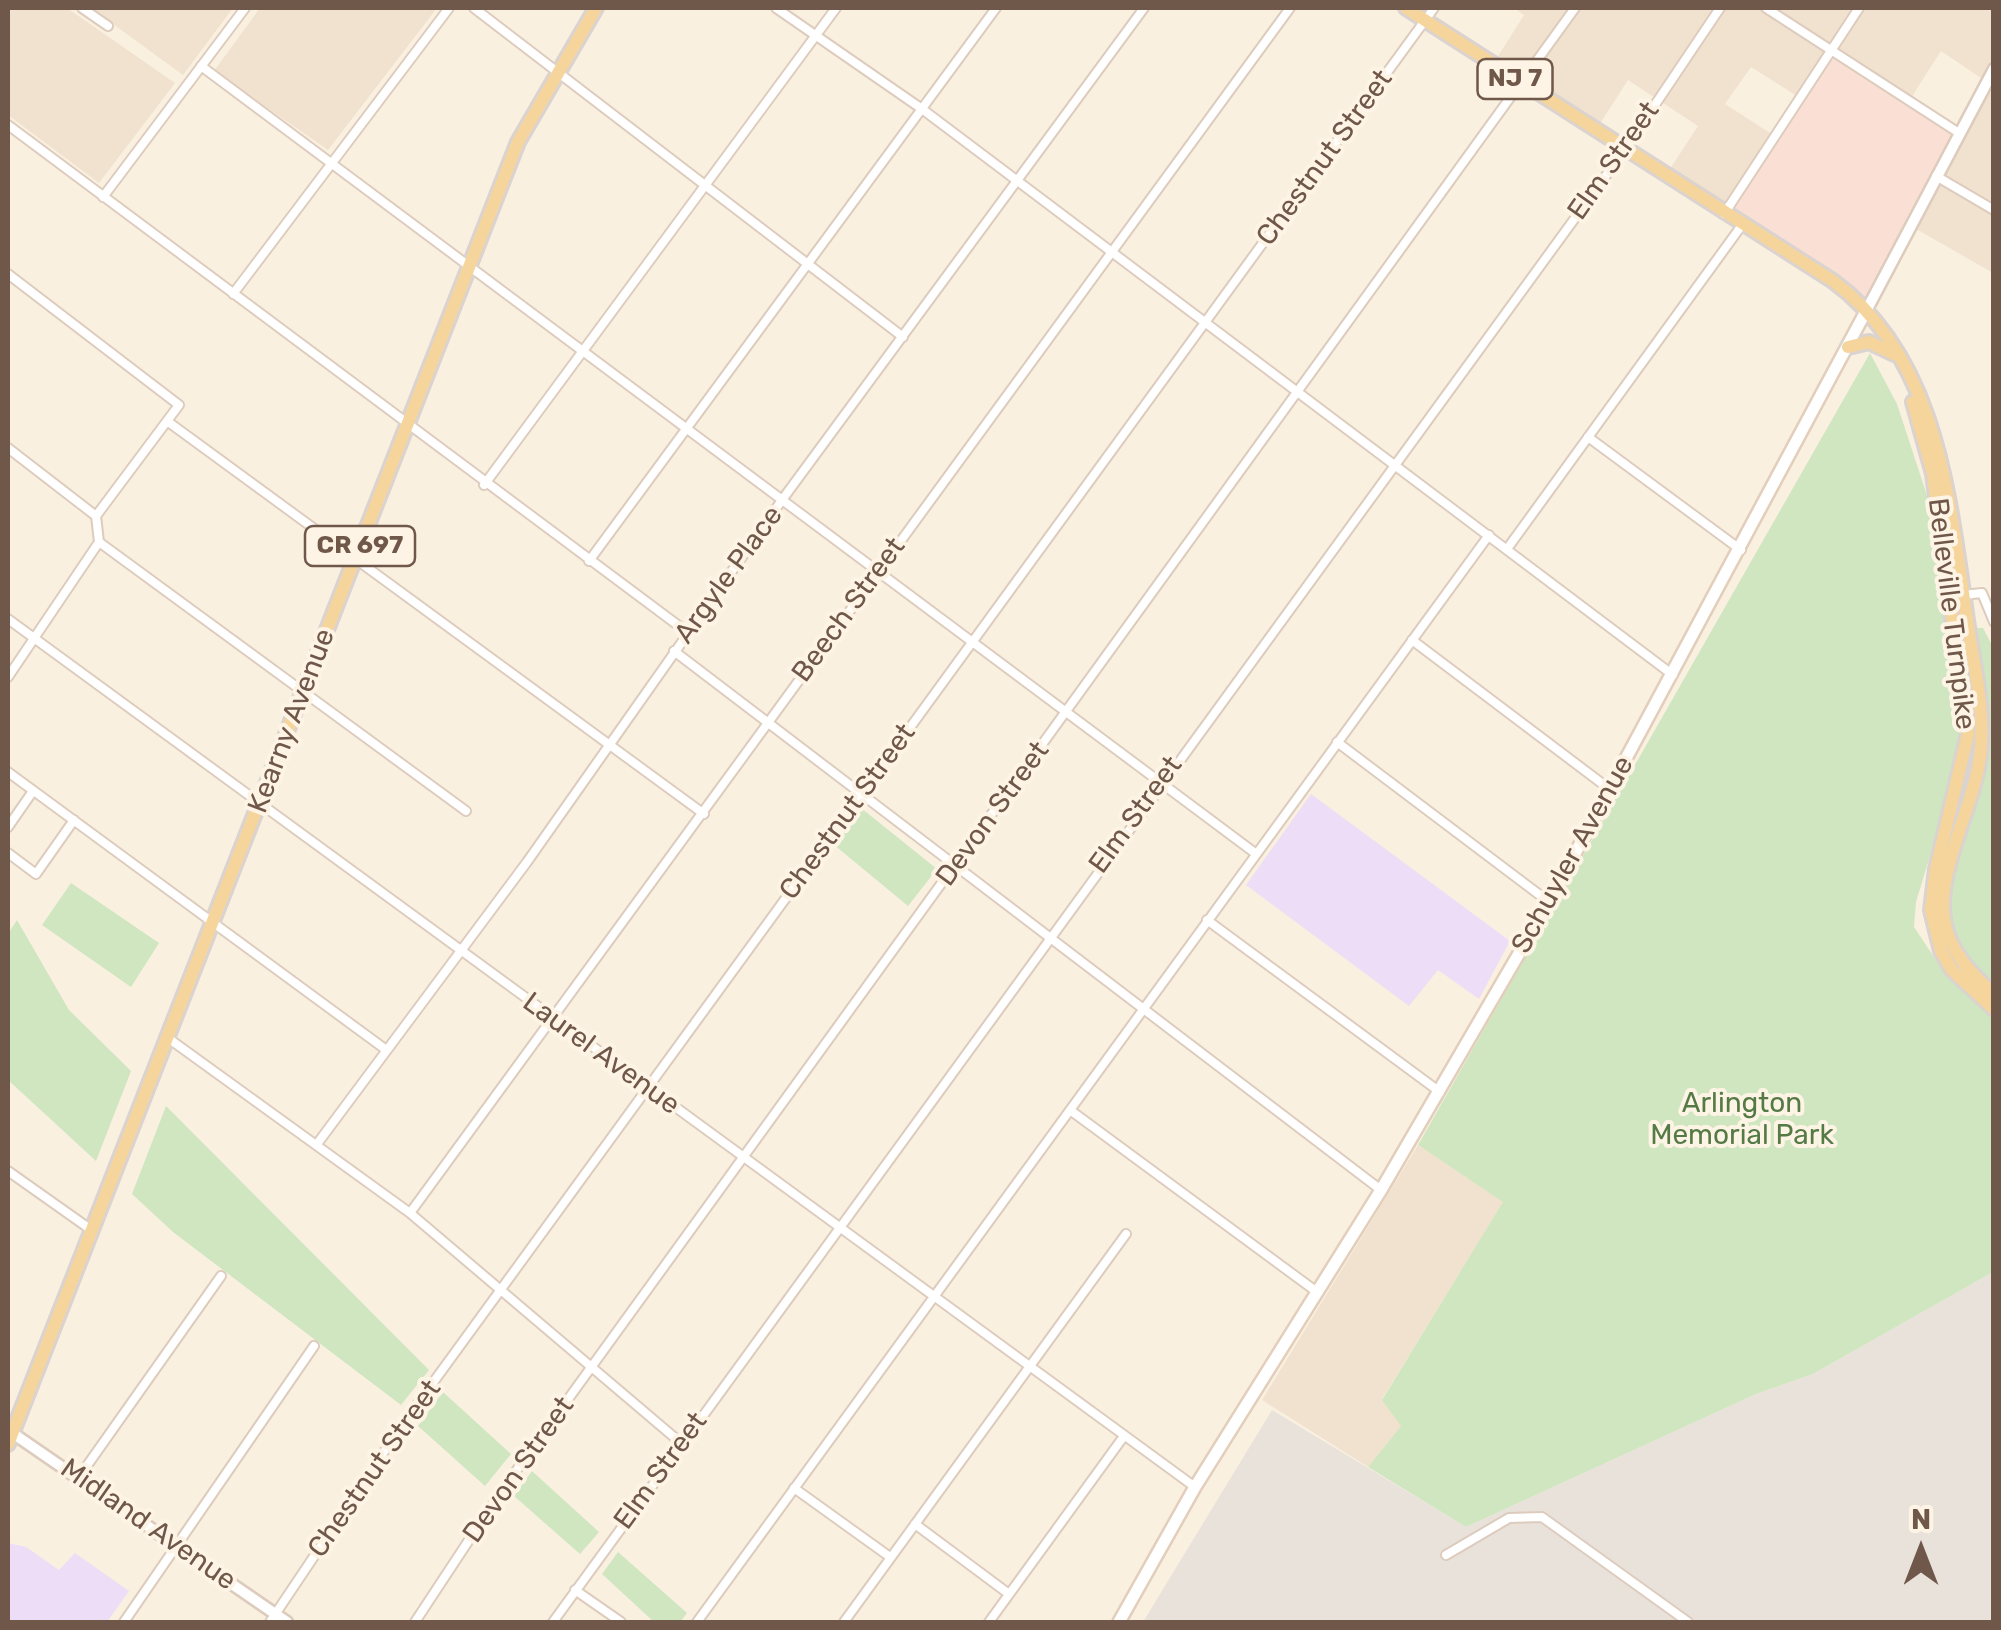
<!DOCTYPE html>
<style>
body{margin:0}
#map{position:relative;width:2001px;height:1630px;overflow:hidden;background:#faf0e0;font-family:Rubik,sans-serif}
canvas{display:block}
.frame{position:absolute;inset:0;border:10px solid #6f5749;pointer-events:none}
.north{position:absolute;left:1871px;top:1500px;width:100px;height:100px;-webkit-text-stroke:8px #fef4e5;paint-order:stroke;rotate:0deg;font-size:28px;font-weight:700;line-height:40px;text-align:center;color:#6f5749}
.north::after{content:'';display:block;margin:auto;width:35px;height:45px;background:#6f5749;clip-path:polygon(50% 0,100% 100%,50% 72%,0 100%)}
</style>
<div id="map">
<canvas width="2001" height="1630"></canvas>
<div class="frame"></div>
<div class="north">N</div>
</div>
<script>
const ctx = document.querySelector('canvas').getContext('2d');
ctx.lineJoin = 'round';
function fillPath(path, color) {
  ctx.fillStyle = color;
  ctx.fill(path, 'evenodd');
}
function strokePath(path, color, width, dash) {
  ctx.strokeStyle = color;
  ctx.lineWidth = width;
  ctx.lineCap = dash ? 'butt' : 'round';
  ctx.setLineDash(dash || []);
  ctx.stroke(path);
}
function label(font, color, halo, rows, align = 'center') {
  ctx.font = font + ' Rubik,sans-serif';
  ctx.lineWidth = 8;
  ctx.setLineDash([]);
  ctx.textBaseline = 'middle';
  ctx.strokeStyle = halo;
  ctx.fillStyle = color;
  for (const [text, x, y, turn = 0] of rows) {
    ctx.save();
    ctx.translate(x, y);
    ctx.rotate((+turn || 0) * Math.PI / 180);
    ctx.textAlign = isNaN(turn) ? turn : align;
    if (halo) ctx.strokeText(text, 0, 0);
    ctx.fillText(text, 0, 0);
    ctx.restore();
  }
}
fillPath(new Path2D(`
 M 8,8 L 67,8 L 175,83 L 99,183 L 8,115 Z
 M 91,8 L 233,8 L 183,75 Z
 M 260,8 L 437,8 L 328,150 L 214,71 Z
 M 1514,8 L 1993,8 L 1993,273 L 1911,226 L 1987,82 L 1941,51 L 1909,101 L 1800,98 L 1751,67 L 1725,104 L 1775,136 L 1724,214 L 1666,175 L 1698,126 L 1628,80 L 1596,130 L 1493,64 L 1524,15 Z
 M 1418,1145 L 1504,1202 L 1382,1399 L 1402,1425 L 1368,1467 L 1262,1400 Z`), '#f1e2cf');
fillPath(new Path2D(`
 M 1831,50 L 1959,133 L 1865,313 L 1853,299 L 1724,214 Z`), '#fae0d4');
fillPath(new Path2D(`
 M 1993,1272 L 1993,1622 L 1143,1622 L 1272,1410 L 1466,1527 L 1756,1394 L 1813,1374 Z`), '#e9e2db');
fillPath(new Path2D(`
 M 1311,794 L 1510,941 L 1479,999 L 1438,970 L 1409,1006 L 1246,885 Z
 M 8,1543 L 26,1547 L 59,1570 L 75,1553 L 129,1591 L 107,1622 L 8,1622 Z`), '#edddf6');
fillPath(new Path2D(`
 M 1870,353 L 1897,404 L 1938,529 L 1962,731 L 1960,757 L 1916,902 L 1914,927 L 1944,972 L 1993,1015 L 1993,1272 L 1813,1374 L 1756,1394 L 1466,1527 L 1368,1467 L 1401,1426 L 1382,1400 L 1503,1202 L 1418,1145 Z
 M 1974,628 L 1983,628 L 1994,649 L 1993,985 C 1966,960 1952,937 1948,900 L 1987,746 Z
 M 861,808 L 937,869 L 908,906 L 833,844 Z
 M 71,883 L 159,943 L 131,987 L 42,925 Z
 M 17,920 L 69,1010 L 131,1071 L 96,1161 L 8,1080 L 8,934 Z
 M 166,1106 L 429,1370 L 401,1405 L 173,1232 L 132,1194 Z
 M 443,1392 L 511,1454 L 485,1486 L 418,1426 Z
 M 532,1471 L 599,1532 L 580,1554 L 514,1496 Z
 M 618,1552 L 687,1613 L 680,1622 L 654,1622 L 602,1574 Z`), '#cfe6c0');
const minor = new Path2D(`
 M 82,8 L 108,26
 M 474,8 L 903,337
 M 776,8 L 922,109 L 1673,675
 M 1766,8 L 1959,133
 M 201,66 L 1255,853
 M 8,125 L 687,632
 M 1936,176 L 1994,210
 M 103,197 L 245,8
 M 1724,214 L 1859,8
 M 8,274 L 179,405 L 167,421 L 704,814
 M 233,294 L 449,8
 M 1588,437 L 1741,550
 M 8,448 L 96,516
 M 484,485 L 836,8
 M 99,542 L 466,811
 M 1507,549 L 1742,225
 M 589,561 L 996,8
 M 1963,595 L 1982,593 L 1994,622
 M 8,619 L 1195,1487
 M 1412,640 L 1608,788
 M 674,651 L 1381,1190
 M 8,677 L 99,542 L 96,516 L 167,421
 M 1337,742 L 1549,902
 M 8,772 L 385,1049
 M 8,827 L 33,791
 M 8,853 L 36,874 L 74,820
 M 1207,920 L 1440,1092
 M 168,1038 L 410,1213 L 681,1443
 M 1070,1110 L 1317,1292
 M 317,1144 L 527,862 L 782,500 L 1144,8
 M 8,1171 L 90,1229
 M 410,1213 L 1290,8
 M 79,1477 L 221,1276
 M 794,1488 L 890,1557
 M 915,1524 L 1009,1594
 M 1446,1555 L 1509,1518 L 1542,1517 L 1688,1622
 M 575,1590 L 621,1622
 M 124,1622 L 314,1346
 M 270,1622 L 400,1428 L 1434,8
 M 415,1622 L 498,1496 L 1575,8
 M 553,1622 L 1626,148 L 1720,8
 M 697,1622 L 1489,535
 M 844,1622 L 1126,1234
 M 989,1622 L 1124,1436`);
const tertiary = new Path2D(`
 M 1865,313 L 1994,69
 M 8,1430 L 287,1622`);
const secondary = new Path2D(`
 M 1119,1622 L 1195,1487 L 1381,1190 L 1549,902 L 1865,313`);
const primary = new Path2D(`
 M 1406,8 L 1833,281 C 1939,359 1949,501 1967,620 C 1973,664 1986,711 1980,756 C 1974,806 1936,871 1944,919 C 1948,950 1972,975 1994,994
 M 1848,347 L 1869,342 L 1894,354
 M 1913,402 L 1933,474 L 1968,734 L 1936,869 L 1931,910 L 1941,951 L 1952,970 L 1994,1009
 M 8,1444 L 518,142 L 596,8`);
strokePath(minor, '#ddccbd', 12);
strokePath(tertiary, '#ddccbd', 15);
strokePath(secondary, '#e2cebb', 16);
strokePath(primary, '#dad3d0', 18);
strokePath(minor, '#fff', 8);
strokePath(tertiary, '#fff', 10);
strokePath(secondary, '#fff', 11);
strokePath(primary, '#f5d59c', 12);
for (const [x, y, w] of [
 [1515,79,75],
 [360,546,110]
]) {
  const box = new Path2D();
  box.roundRect(x - w / 2, y - 20, w, 40, 8);
  ctx.fillStyle = '#fef4e5';
  ctx.fill(box);
  strokePath(box, '#6f5749', 2.5);
}
label('bold 25px', '#6f5749', null, [
 ["NJ 7",1515,79],
 ["CR 697",360,546]
]);
label('28px', '#6f5749', '#fef4e5', [
 ["Chestnut Street",1325,158,-54],
 ["Elm Street",1614,161,-55],
 ["Argyle Place",729,575,-54],
 ["Beech Street",849,610,-54],
 ["Belleville Turnpike",1951,614,83],
 ["Kearny Avenue",292,721,-69],
 ["Chestnut Street",848,812,-54],
 ["Devon Street",993,814,-54],
 ["Elm Street",1136,815,-54],
 ["Schuyler Avenue",1573,855,-61],
 ["Laurel Avenue",601,1054,36],
 ["Chestnut Street",375,1469,-55],
 ["Devon Street",519,1470,-55],
 ["Elm Street",661,1471,-54],
 ["Midland Avenue",148,1525,35]
]);
label('28px', '#547a45', '#fef4e5', [
 ["Arlington",1742,1104],
 ["Memorial Park",1742,1136]
]);
</script>
